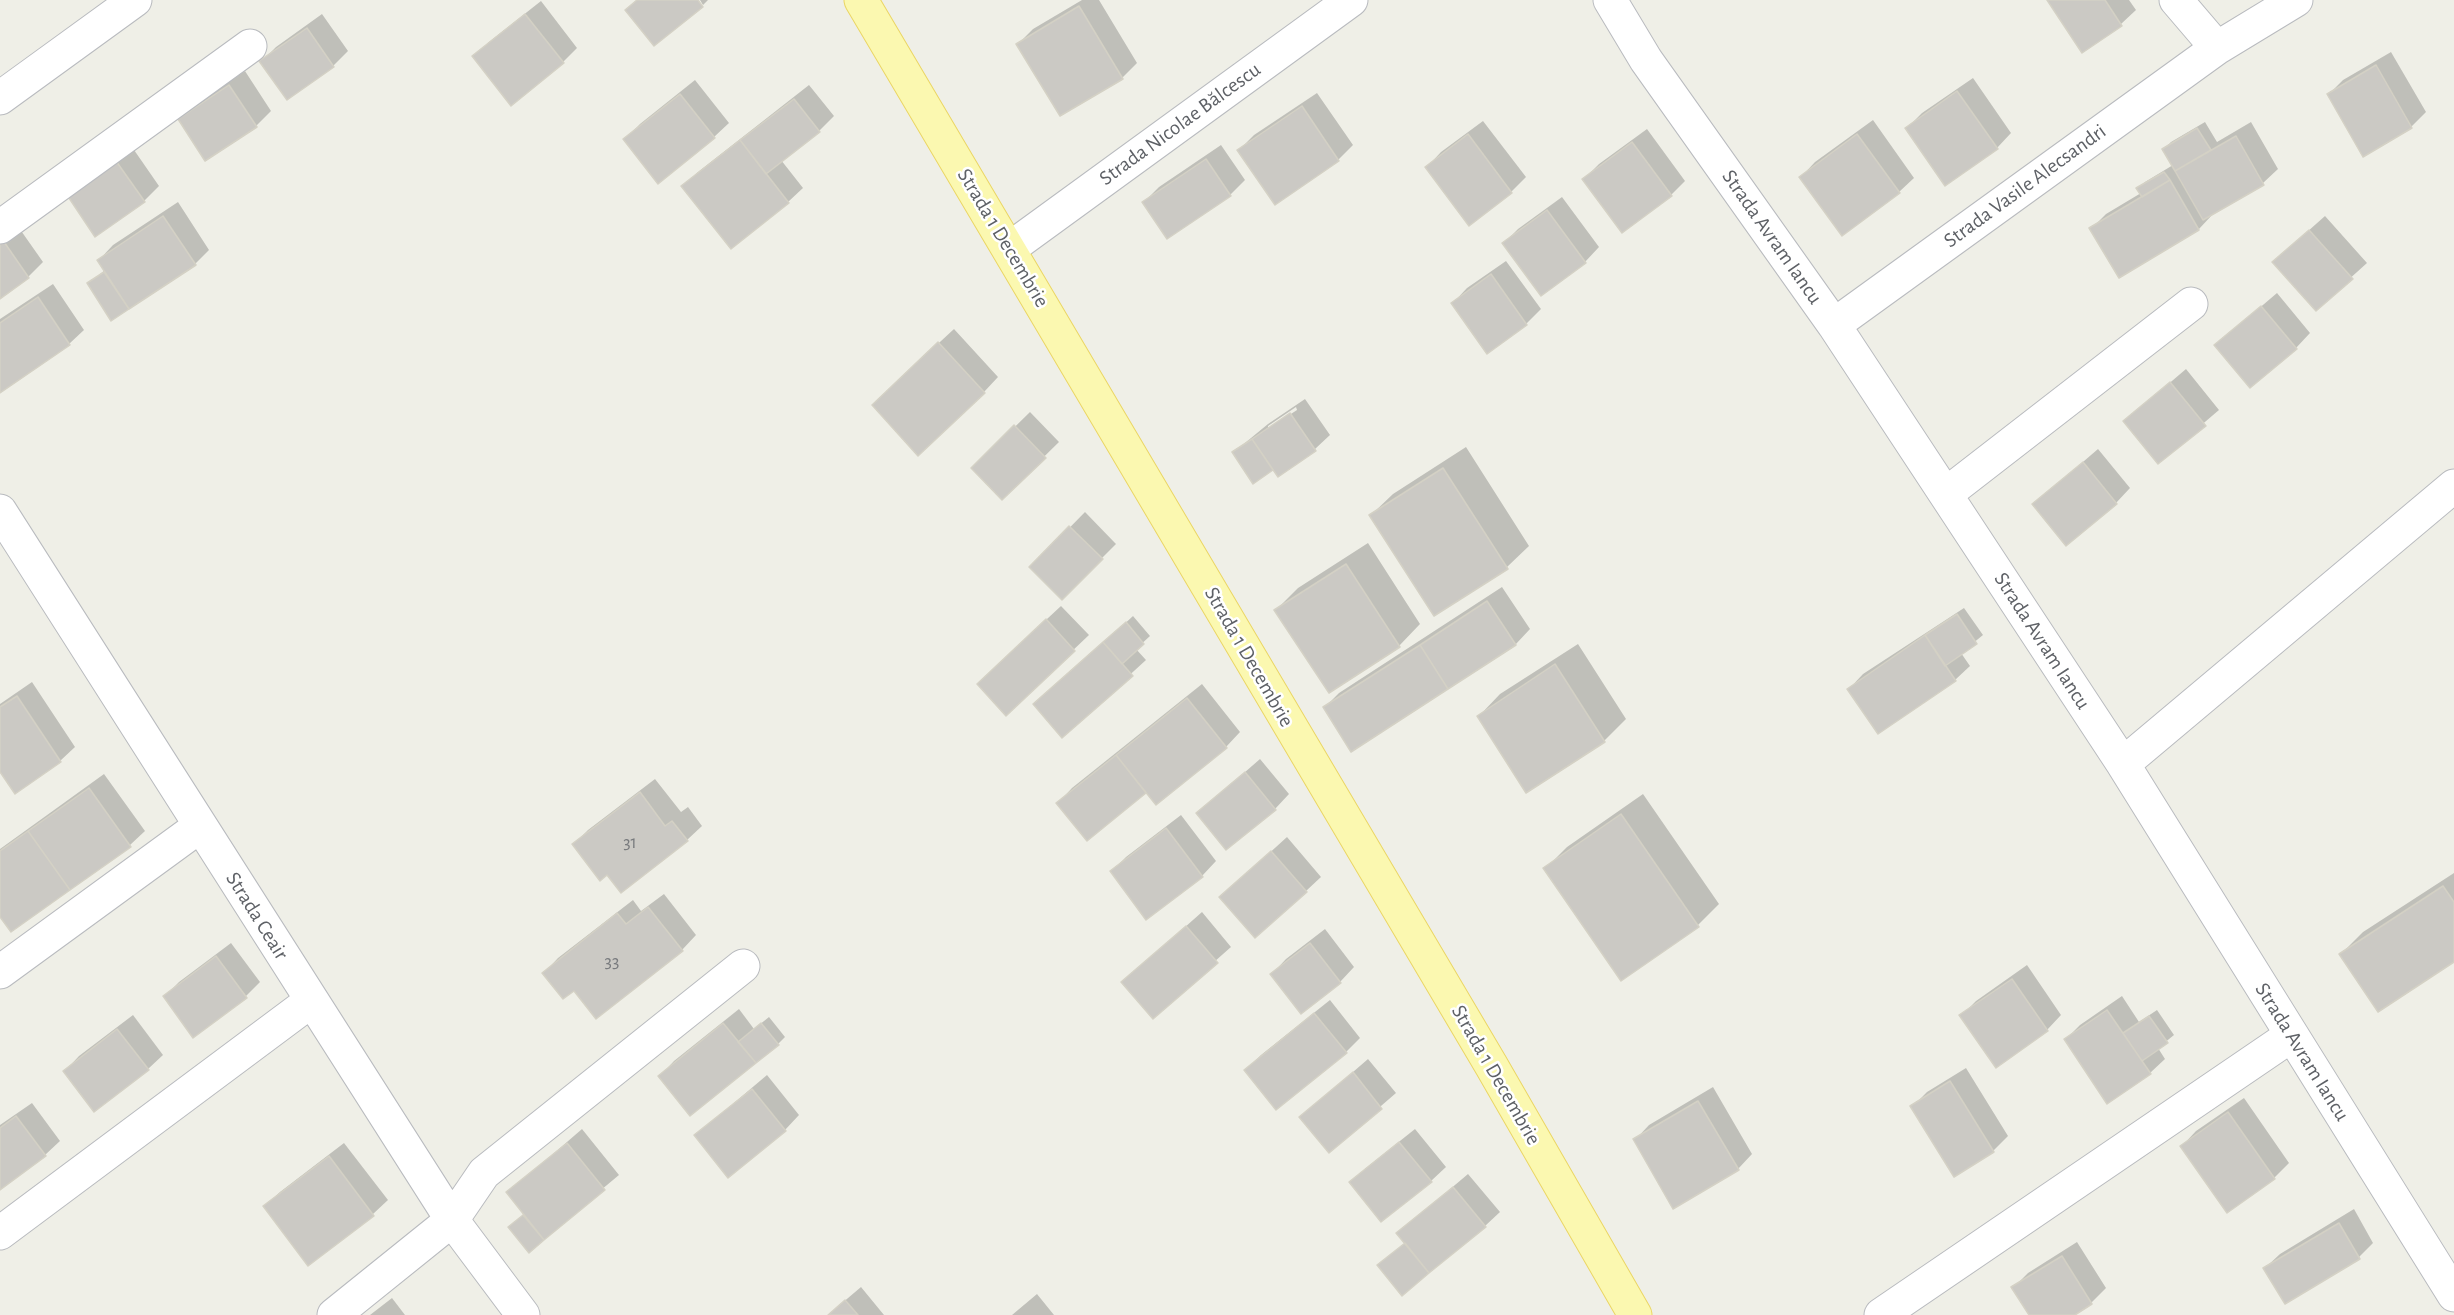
<!DOCTYPE html>
<meta charset="utf-8">
<style>
body{margin:0}
canvas{display:block;background:#efefe7}
</style>
<canvas width="2454" height="1315"></canvas>
<script>
const ctx = document.querySelector('canvas').getContext('2d');
ctx.lineJoin = 'round';
function fillPath(path, color) {
  ctx.fillStyle = color;
  ctx.fill(path, 'evenodd');
}
function strokePath(path, color, width, dash) {
  ctx.strokeStyle = color;
  ctx.lineWidth = width;
  ctx.lineCap = dash ? 'butt' : 'round';
  ctx.setLineDash(dash || []);
  ctx.stroke(path);
}
function label(font, color, halo, rows, align = 'center') {
  ctx.font = font + ' "Alegreya Sans",sans-serif';
  ctx.lineWidth = 5;
  ctx.setLineDash([]);
  ctx.textBaseline = 'middle';
  ctx.strokeStyle = halo;
  ctx.fillStyle = color;
  for (const [text, x, y, turn = 0] of rows) {
    ctx.save();
    ctx.translate(x, y);
    ctx.rotate((+turn || 0) * Math.PI / 180);
    ctx.textAlign = isNaN(turn) ? turn : align;
    if (halo) ctx.strokeText(text, 0, 0);
    ctx.fillText(text, 0, 0);
    ctx.restore();
  }
}
fillPath(new Path2D(`
 M 700,0 L 708,0 L 703,5 Z
 M 1082,0 L 1099,0 L 1137,63 L 1122,78 L 1018,44 L 1033,29 Z
 M 2049,0 L 2129,0 L 2136,10 L 2121,24 L 2083,51 Z
 M 541,1 L 577,48 L 563,62 L 474,56 L 489,42 Z
 M 322,14 L 348,51 L 333,66 L 288,98 L 261,62 L 276,47 Z
 M 2391,52 L 2426,112 L 2411,127 L 2329,94 L 2343,80 Z
 M 245,71 L 271,111 L 256,126 L 180,119 L 194,105 Z
 M 1973,78 L 2011,133 L 1997,148 L 1907,128 L 1922,113 Z
 M 695,80 L 729,123 L 714,137 L 625,139 L 640,124 Z
 M 809,85 L 834,116 L 819,131 L 781,160 L 803,188 L 788,202 L 683,186 L 698,172 Z
 M 1317,93 L 1353,145 L 1338,160 L 1275,203 L 1239,150 L 1254,135 Z
 M 1873,120 L 1914,178 L 1899,192 L 1842,234 L 1801,177 L 1815,162 Z
 M 1483,121 L 1526,177 L 1511,192 L 1427,167 L 1441,152 Z
 M 2205,122 L 2217,142 L 2251,122 L 2278,169 L 2263,183 L 2212,213 L 2213,214 L 2199,229 L 2119,276 L 2091,229 L 2106,214 L 2141,193 L 2138,189 L 2145,182 L 2173,165 L 2164,149 L 2171,142 Z
 M 1647,129 L 1685,181 L 1671,195 L 1584,179 L 1599,164 Z
 M 1221,145 L 1245,180 L 1230,195 L 1144,202 L 1159,187 Z
 M 132,147 L 159,186 L 144,201 L 96,235 L 69,195 Z
 M 1562,197 L 1599,247 L 1585,262 L 1504,243 L 1518,229 Z
 M 178,202 L 209,250 L 195,264 L 112,319 L 89,283 L 105,270 L 99,260 L 113,245 Z
 M 2325,216 L 2367,263 L 2316,309 L 2289,248 Z
 M 17,225 L 43,262 L 28,277 L 0,297 L 0,237 Z
 M 1506,261 L 1541,309 L 1526,324 L 1453,303 L 1467,288 Z
 M 53,284 L 84,330 L 69,344 L 0,391 L 0,319 Z
 M 2277,293 L 2310,333 L 2296,348 L 2216,345 Z
 M 954,329 L 998,377 L 984,392 L 888,390 Z
 M 2186,369 L 2219,410 L 2158,462 L 2125,421 Z
 M 1305,399 L 1330,435 L 1315,449 L 1278,474 L 1274,468 L 1272,469 L 1234,452 L 1268,424 ZM 1296,407 L 1297,410 L 1268,429 L 1268,426 Z
 M 1030,412 L 1059,442 L 1002,498 L 973,468 Z
 M 1466,447 L 1529,546 L 1507,567 L 1434,614 L 1371,515 L 1393,494 Z
 M 2098,449 L 2130,488 L 2116,503 L 2034,504 Z
 M 1085,512 L 1116,544 L 1062,598 L 1031,567 Z
 M 1368,543 L 1420,624 L 1399,646 L 1276,610 L 1298,588 Z
 M 1502,587 L 1530,629 L 1516,644 L 1352,750 L 1324,708 L 1339,693 Z
 M 1061,606 L 1089,635 L 1006,714 L 993,669 Z
 M 1964,608 L 1983,635 L 1961,653 L 1970,666 L 1955,680 L 1849,689 L 1863,674 Z
 M 1133,616 L 1150,636 L 1136,649 L 1146,660 L 1063,736 L 1119,629 Z
 M 1578,644 L 1626,719 L 1604,741 L 1527,791 L 1479,716 L 1500,694 Z
 M 32,682 L 75,747 L 60,761 L 0,769 L 0,704 Z
 M 1202,684 L 1240,732 L 1226,747 L 1147,791 L 1087,839 L 1058,803 L 1072,788 Z
 M 1260,759 L 1289,794 L 1275,809 L 1198,813 Z
 M 104,774 L 145,831 L 130,845 L 11,930 L 0,915 L 0,849 Z
 M 655,779 L 681,812 L 688,807 L 702,826 L 687,840 L 608,873 L 574,844 L 588,830 Z
 M 1643,794 L 1719,904 L 1698,925 L 1545,869 L 1567,847 Z
 M 1181,815 L 1216,861 L 1202,876 L 1111,872 L 1126,857 Z
 M 1287,837 L 1321,877 L 1306,891 L 1221,897 Z
 M 2454,873 L 2454,960 L 2341,954 L 2363,932 Z
 M 664,894 L 696,935 L 682,950 L 574,989 L 544,973 L 558,958 L 633,900 L 641,911 Z
 M 1202,912 L 1231,947 L 1153,1016 L 1123,982 Z
 M 1325,929 L 1354,967 L 1340,982 L 1272,974 L 1286,959 Z
 M 231,943 L 260,982 L 246,996 L 165,996 L 179,982 Z
 M 2027,965 L 2061,1015 L 2047,1030 L 1961,1016 L 1976,1001 Z
 M 2122,996 L 2139,1022 L 2157,1010 L 2174,1035 L 2158,1048 L 2165,1059 L 2150,1073 L 2066,1039 L 2080,1025 Z
 M 1330,1000 L 1360,1038 L 1346,1052 L 1246,1070 L 1261,1055 Z
 M 739,1009 L 754,1029 L 769,1017 L 785,1037 L 778,1044 L 660,1076 L 674,1061 Z
 M 133,1015 L 163,1055 L 148,1069 L 65,1071 L 79,1056 Z
 M 1368,1059 L 1396,1093 L 1329,1151 L 1301,1117 Z
 M 1966,1068 L 2008,1136 L 1994,1150 L 1955,1175 L 1912,1107 L 1927,1092 Z
 M 767,1075 L 799,1115 L 785,1130 L 696,1135 Z
 M 1713,1087 L 1752,1154 L 1738,1169 L 1635,1140 L 1649,1125 Z
 M 2244,1098 L 2289,1163 L 2274,1178 L 2227,1211 L 2182,1146 L 2196,1131 Z
 M 32,1103 L 60,1141 L 45,1155 L 0,1188 L 0,1125 Z
 M 582,1129 L 619,1175 L 529,1250 L 517,1220 L 525,1214 L 508,1193 Z
 M 1415,1129 L 1446,1167 L 1431,1181 L 1351,1182 L 1366,1168 Z
 M 344,1143 L 388,1200 L 373,1214 L 308,1264 L 265,1206 L 280,1192 Z
 M 1468,1174 L 1500,1212 L 1485,1226 L 1406,1243 L 1398,1233 Z
 M 2354,1209 L 2373,1243 L 2359,1257 L 2265,1268 L 2280,1254 Z
 M 2077,1242 L 2106,1288 L 2091,1303 L 2072,1315 L 2031,1315 L 2013,1288 L 2028,1273 Z
 M 861,1287 L 884,1315 L 828,1315 Z
 M 1037,1294 L 1054,1315 L 1012,1315 Z
 M 392,1298 L 405,1315 L 370,1315 Z`), '#0003');
const building = new Path2D(`
 M 637,0 L 698,0 L 703,7 L 654,46 L 625,10 Z
 M 2047,0 L 2105,0 L 2122,26 L 2082,53 Z
 M 1079,6 L 1123,79 L 1060,116 L 1016,44 Z
 M 525,14 L 564,63 L 511,106 L 472,56 Z
 M 307,28 L 334,67 L 287,100 L 259,61 Z
 M 2376,65 L 2412,128 L 2363,157 L 2327,94 Z
 M 229,85 L 257,127 L 205,161 L 178,119 Z
 M 1957,91 L 1998,149 L 1945,186 L 1905,128 Z
 M 680,94 L 715,138 L 658,184 L 623,139 Z
 M 794,99 L 820,132 L 766,174 L 740,140 Z
 M 1302,106 L 1339,161 L 1275,205 L 1237,150 Z
 M 2197,128 L 2211,150 L 2175,171 L 2162,149 Z
 M 1468,134 L 1512,193 L 1469,226 L 1425,167 Z
 M 1857,134 L 1900,193 L 1842,236 L 1799,177 Z
 M 2236,136 L 2264,185 L 2203,220 L 2175,171 Z
 M 740,140 L 789,203 L 731,249 L 681,186 Z
 M 1632,142 L 1672,196 L 1622,233 L 1582,179 Z
 M 1206,159 L 1231,196 L 1167,239 L 1142,202 Z
 M 116,161 L 145,202 L 95,237 L 67,195 Z
 M 2164,172 L 2170,180 L 2142,197 L 2136,188 Z
 M 2170,180 L 2199,230 L 2119,278 L 2089,228 Z
 M 1547,210 L 1586,263 L 1541,296 L 1502,243 Z
 M 163,216 L 196,265 L 129,309 L 97,260 Z
 M 2309,230 L 2353,279 L 2316,311 L 2272,262 Z
 M 2,239 L 29,278 L 0,299 L 0,240 Z
 M 104,272 L 129,309 L 111,321 L 87,283 Z
 M 1491,274 L 1527,325 L 1487,354 L 1451,303 Z
 M 38,297 L 70,345 L 0,393 L 0,323 Z
 M 2261,306 L 2297,349 L 2250,388 L 2214,345 Z
 M 938,342 L 985,393 L 918,456 L 872,405 Z
 M 2170,382 L 2206,426 L 2158,464 L 2123,421 Z
 M 1290,413 L 1316,451 L 1278,477 L 1252,439 Z
 M 1014,425 L 1046,458 L 1002,500 L 971,468 Z
 M 1252,439 L 1273,470 L 1253,484 L 1232,452 Z
 M 2083,462 L 2117,504 L 2066,546 L 2032,504 Z
 M 1443,468 L 1508,569 L 1434,616 L 1369,515 Z
 M 1069,526 L 1103,559 L 1062,600 L 1029,567 Z
 M 1346,564 L 1400,647 L 1329,693 L 1274,610 Z
 M 1487,601 L 1516,645 L 1448,689 L 1420,645 Z
 M 1957,614 L 1977,644 L 1945,666 L 1925,635 Z
 M 1046,619 L 1075,651 L 1006,716 L 977,684 Z
 M 1126,622 L 1144,644 L 1122,664 L 1103,642 Z
 M 1925,635 L 1956,681 L 1878,734 L 1847,689 Z
 M 1103,642 L 1133,676 L 1062,738 L 1033,704 Z
 M 1420,645 L 1448,689 L 1351,752 L 1323,707 Z
 M 1555,664 L 1605,742 L 1526,793 L 1477,716 Z
 M 17,696 L 61,762 L 15,794 L 0,772 L 0,707 Z
 M 1187,698 L 1227,748 L 1156,805 L 1116,755 Z
 M 1116,755 L 1146,793 L 1087,841 L 1056,803 Z
 M 1245,772 L 1276,810 L 1226,850 L 1196,813 Z
 M 89,788 L 131,847 L 70,890 L 28,831 Z
 M 640,792 L 665,826 L 672,821 L 688,841 L 621,893 L 607,875 L 600,881 L 572,844 Z
 M 1621,814 L 1699,927 L 1621,981 L 1543,868 Z
 M 1166,828 L 1203,877 L 1146,920 L 1110,871 Z
 M 28,831 L 70,890 L 11,932 L 0,917 L 0,851 Z
 M 1271,851 L 1307,892 L 1255,938 L 1219,897 Z
 M 2443,886 L 2454,902 L 2454,962 L 2378,1012 L 2339,954 Z
 M 648,907 L 683,951 L 596,1019 L 574,991 L 563,999 L 542,973 L 617,913 L 626,924 Z
 M 1186,926 L 1218,963 L 1153,1019 L 1121,982 Z
 M 1310,943 L 1341,983 L 1301,1014 L 1270,974 Z
 M 216,956 L 247,998 L 193,1038 L 163,996 Z
 M 2012,979 L 2048,1031 L 1996,1068 L 1959,1015 Z
 M 2107,1010 L 2151,1074 L 2107,1104 L 2064,1039 Z
 M 1314,1013 L 1347,1053 L 1276,1110 L 1244,1070 Z
 M 2149,1016 L 2168,1043 L 2142,1061 L 2123,1033 Z
 M 723,1023 L 756,1063 L 690,1116 L 658,1076 Z
 M 761,1023 L 779,1045 L 756,1063 L 738,1042 Z
 M 117,1029 L 149,1070 L 94,1112 L 63,1071 Z
 M 1353,1072 L 1382,1109 L 1329,1153 L 1299,1117 Z
 M 1950,1081 L 1994,1152 L 1954,1177 L 1910,1106 Z
 M 752,1089 L 786,1131 L 728,1178 L 694,1135 Z
 M 1698,1101 L 1739,1170 L 1673,1209 L 1633,1139 Z
 M 2228,1112 L 2275,1179 L 2227,1213 L 2180,1146 Z
 M 16,1116 L 46,1156 L 0,1190 L 0,1128 Z
 M 1399,1142 L 1432,1182 L 1381,1222 L 1349,1182 Z
 M 567,1143 L 605,1190 L 544,1240 L 506,1192 Z
 M 329,1156 L 374,1216 L 308,1266 L 263,1206 Z
 M 1453,1187 L 1486,1227 L 1429,1273 L 1396,1233 Z
 M 523,1215 L 544,1240 L 529,1253 L 508,1227 Z
 M 2339,1223 L 2360,1259 L 2285,1304 L 2263,1268 Z
 M 1405,1243 L 1429,1273 L 1402,1296 L 1377,1265 Z
 M 2062,1256 L 2092,1304 L 2075,1315 L 2029,1315 L 2011,1287 Z
 M 845,1300 L 858,1315 L 828,1315 Z`);
fillPath(building, '#cbc9c4');
strokePath(building, '#d4d1c5', 1.5);
const minor = new Path2D(`
 M 1610,0 L 1646,60 L 1834,325 L 2123,764 L 2454,1295
 M 2176,0 L 2217,48
 M 0,98 L 135,0
 M 0,227 L 250,46
 M 1009,249 L 1351,0
 M 1834,325 L 2217,48 L 2296,0
 M 1946,494 L 2191,304
 M 0,511 L 452,1220 L 523,1315
 M 2123,764 L 2454,486
 M 0,972 L 200,826
 M 0,1233 L 311,1001
 M 334,1315 L 452,1220 L 484,1173 L 743,966
 M 1881,1315 L 2292,1035`);
const major = new Path2D(`
 M 861,0 L 1491,1065 L 1635,1315`);
strokePath(minor, '#b9bbbf', 35);
strokePath(major, '#ebd664', 35);
strokePath(minor, '#fff', 33);
strokePath(major, '#fbf8b0', 33);
label('18px', '#797b7e', null, [
 ["31",630,843],
 ["33",612,962]
]);
label('21px', '#5e6166', '#fff', [
 ["Strada Nicolae Bălcescu",1180,124,-36],
 ["Strada Vasile Alecsandri",2025,186,-36],
 ["Strada Avram Iancu",1772,237,55],
 ["Strada 1 Decembrie",1003,238,59],
 ["Strada Avram Iancu",2042,641,57],
 ["Strada 1 Decembrie",1249,657,60],
 ["Strada Ceair",257,916,58],
 ["Strada Avram Iancu",2302,1052,58],
 ["Strada 1 Decembrie",1496,1075,60]
]);
</script>
